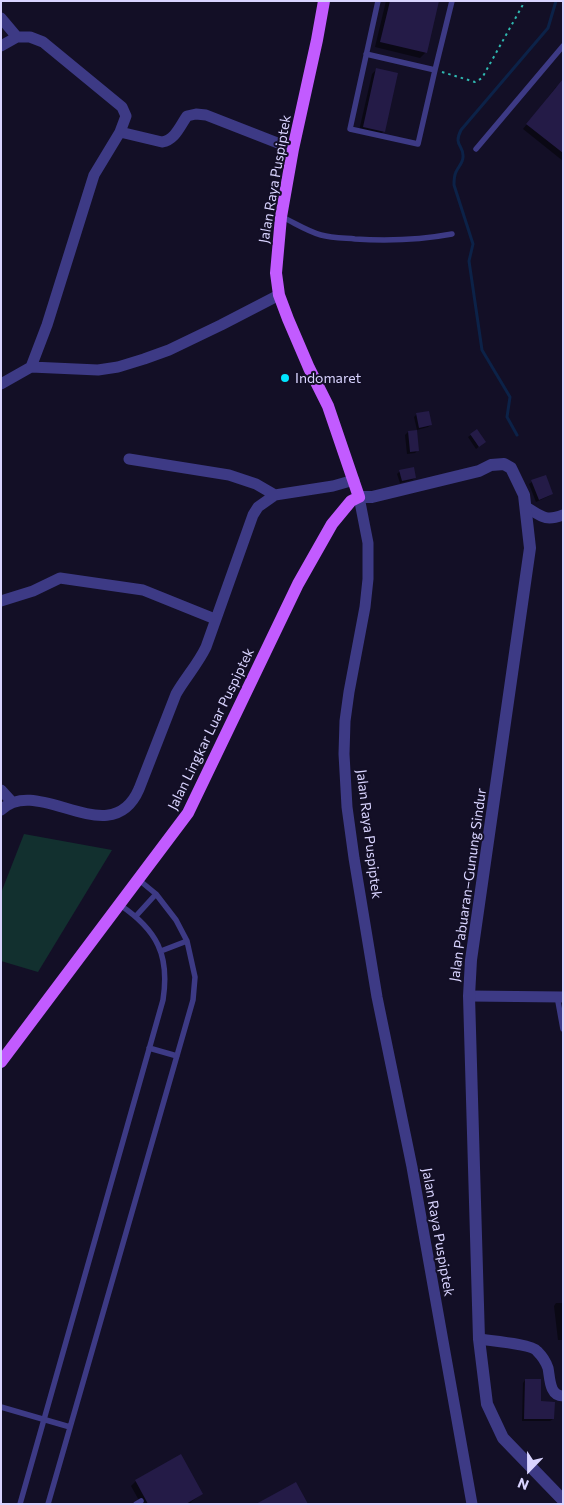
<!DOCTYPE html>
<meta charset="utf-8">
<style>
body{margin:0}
#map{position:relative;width:564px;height:1505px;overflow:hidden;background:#130f26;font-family:Commissioner,sans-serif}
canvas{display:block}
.frame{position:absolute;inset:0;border:2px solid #d9d4ff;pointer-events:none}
.north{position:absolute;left:504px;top:1445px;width:50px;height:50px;-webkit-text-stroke:4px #130f26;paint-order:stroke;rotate:202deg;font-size:14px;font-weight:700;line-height:20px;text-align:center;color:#d9d4ff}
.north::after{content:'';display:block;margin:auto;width:18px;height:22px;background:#d9d4ff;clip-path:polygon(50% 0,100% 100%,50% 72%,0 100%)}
</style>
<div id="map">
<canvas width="564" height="1505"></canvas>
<div class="frame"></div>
<div class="north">N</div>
</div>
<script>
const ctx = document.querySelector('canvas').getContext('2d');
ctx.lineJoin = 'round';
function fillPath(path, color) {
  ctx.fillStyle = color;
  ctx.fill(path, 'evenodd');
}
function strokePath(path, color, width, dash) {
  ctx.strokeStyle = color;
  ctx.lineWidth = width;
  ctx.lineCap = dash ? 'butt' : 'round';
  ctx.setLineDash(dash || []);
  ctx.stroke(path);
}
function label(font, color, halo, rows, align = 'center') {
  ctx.font = font + ' Commissioner,sans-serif';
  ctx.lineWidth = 4;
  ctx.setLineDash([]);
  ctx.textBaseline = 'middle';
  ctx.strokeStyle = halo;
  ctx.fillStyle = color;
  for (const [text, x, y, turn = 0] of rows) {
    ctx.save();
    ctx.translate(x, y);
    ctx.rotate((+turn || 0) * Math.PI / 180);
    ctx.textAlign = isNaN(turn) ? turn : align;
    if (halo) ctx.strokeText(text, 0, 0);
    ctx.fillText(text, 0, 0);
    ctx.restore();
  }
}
fillPath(new Path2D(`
 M 24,834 L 112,850 L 38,972 L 1,961 L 1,893 Z`), '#12302f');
fillPath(new Path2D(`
 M 386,1 L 437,1 L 426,52 L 420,58 L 375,47 Z
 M 377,69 L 384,131 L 379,136 L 359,131 L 372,74 Z
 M 563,85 L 563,161 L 523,129 L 556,87 Z
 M 417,414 L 431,425 L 428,427 L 417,430 L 414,417 Z
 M 408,432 L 416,432 L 418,450 L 415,453 L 407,454 L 405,435 Z
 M 471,435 L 482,444 L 476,449 L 468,437 Z
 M 400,471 L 415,478 L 412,480 L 400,483 L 397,474 Z
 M 532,482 L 552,494 L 549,496 L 536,502 L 529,484 Z
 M 556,1303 L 563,1303 L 563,1340 L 558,1340 L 554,1306 Z
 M 525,1380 L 539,1402 L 553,1419 L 550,1421 L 522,1421 L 523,1383 Z
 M 180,1456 L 202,1494 L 191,1502 L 192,1504 L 141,1504 L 131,1486 L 136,1481 Z`), '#0007');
strokePath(new Path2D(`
 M 517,435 L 507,417 L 510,397 L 482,350 L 469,261 L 473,244 L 454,185 C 454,180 454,176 456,172 C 458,167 463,163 463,157 C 464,145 453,146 461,130 L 548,28 L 556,1`), '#0c2248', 3);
fillPath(new Path2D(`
 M 390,1 L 439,1 L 427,53 L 380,42 Z
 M 376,68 L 398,73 L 385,132 L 363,127 Z
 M 563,79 L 563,153 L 526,124 Z
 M 429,411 L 432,425 L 419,428 L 416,413 Z
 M 477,429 L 486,442 L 479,447 L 470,434 Z
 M 417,430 L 419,451 L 410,452 L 408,431 Z
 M 414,467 L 416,478 L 402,481 L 399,470 Z
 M 546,475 L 553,494 L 539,500 L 531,480 Z
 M 525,1379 L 541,1379 L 541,1401 L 555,1402 L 554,1419 L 524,1419 Z
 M 181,1454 L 203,1494 L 186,1504 L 148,1504 L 135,1480 Z
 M 296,1482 L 308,1504 L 256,1504 L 287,1487 Z`), '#241b47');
strokePath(new Path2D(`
 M 442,72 L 475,82 L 482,78 L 525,1`), '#2fb8b0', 2, [2.5, 4]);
strokePath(new Path2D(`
 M 378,1 L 350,129 L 418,144 L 435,70 L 452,1
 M 366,54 L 435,70
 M 476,149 L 563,46
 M 282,217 C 295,223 307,231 321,235 C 332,238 344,238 355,239 C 388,241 420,240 452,234
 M 136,916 L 156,894
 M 161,951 L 187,941
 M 557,996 L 563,1029
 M 149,1048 L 177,1056
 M 1,1407 L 70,1427
 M 20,1504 L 163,1000 C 170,955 157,930 120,905
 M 48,1504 L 193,1000 L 195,977 L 187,941 L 176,920 L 156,894 L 139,880
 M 136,1504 L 141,1501`), '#3d3a85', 5.5);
strokePath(new Path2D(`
 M 1,18 L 17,37 L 30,37 L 43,42 L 122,107 L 126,116 L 120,132 L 94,175 L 47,325 L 31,367
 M 1,46 L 17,37
 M 120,132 L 162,142 C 175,140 180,126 187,116 L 196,114 L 206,115 L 293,149
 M 1,384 L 31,367 L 98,370 L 118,367 L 144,359 L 169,350 L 221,325 L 279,295
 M 129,459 L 229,475 L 256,484 L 275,495
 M 359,497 L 368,543 L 368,579 L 365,607 L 349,692 L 345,721 L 344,754 L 347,807 L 354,858 L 377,997 L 412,1167 L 472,1504
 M 526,507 C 541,516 545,522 563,515
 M 1,601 L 33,591 L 60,578 L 143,590 L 215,619
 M 1,790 L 12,802
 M 1,810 C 38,774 111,854 139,789 L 176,694 C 185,678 198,664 206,647 L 253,515 L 258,507 L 275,495 L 333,486 L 354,480
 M 469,996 L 563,997
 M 479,1339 C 491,1341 531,1344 537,1351 C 541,1355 546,1362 548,1368 C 550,1377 549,1396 563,1396`), '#3d3a85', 11);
strokePath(new Path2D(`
 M 359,497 L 372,497 L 479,471 L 491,465 L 504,464 L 511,468 L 524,495 L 530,548 L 471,960 L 469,996 L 479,1339 L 487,1404 L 503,1438 L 563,1500`), '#3d3a85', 12);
strokePath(new Path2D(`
 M 1,1062 L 188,813 L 298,584 L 332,524 L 351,501 L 359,497 L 328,406 L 309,368 L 288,319 L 279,295 L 276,273 L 281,217 L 293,149 L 317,40 L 324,1`), '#c25bff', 12);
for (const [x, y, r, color] of [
 [285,378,5,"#00e5ff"]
]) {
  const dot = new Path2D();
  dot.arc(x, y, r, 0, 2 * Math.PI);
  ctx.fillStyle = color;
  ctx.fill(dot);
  strokePath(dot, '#130f26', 2);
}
label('14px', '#d9d4ff', '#130f26', [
 ["Jalan Raya Puspiptek",275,179,-80],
 ["Jalan Lingkar Luar Puspiptek",211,729,-64],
 ["Jalan Raya Puspiptek",369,834,83],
 ["Jalan Pabuaran–Gunung Sindur",468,885,-82],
 ["Jalan Raya Puspiptek",438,1232,80]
]);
label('14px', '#d9d4ff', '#130f26', [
 ["Indomaret",295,378]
], 'left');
</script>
